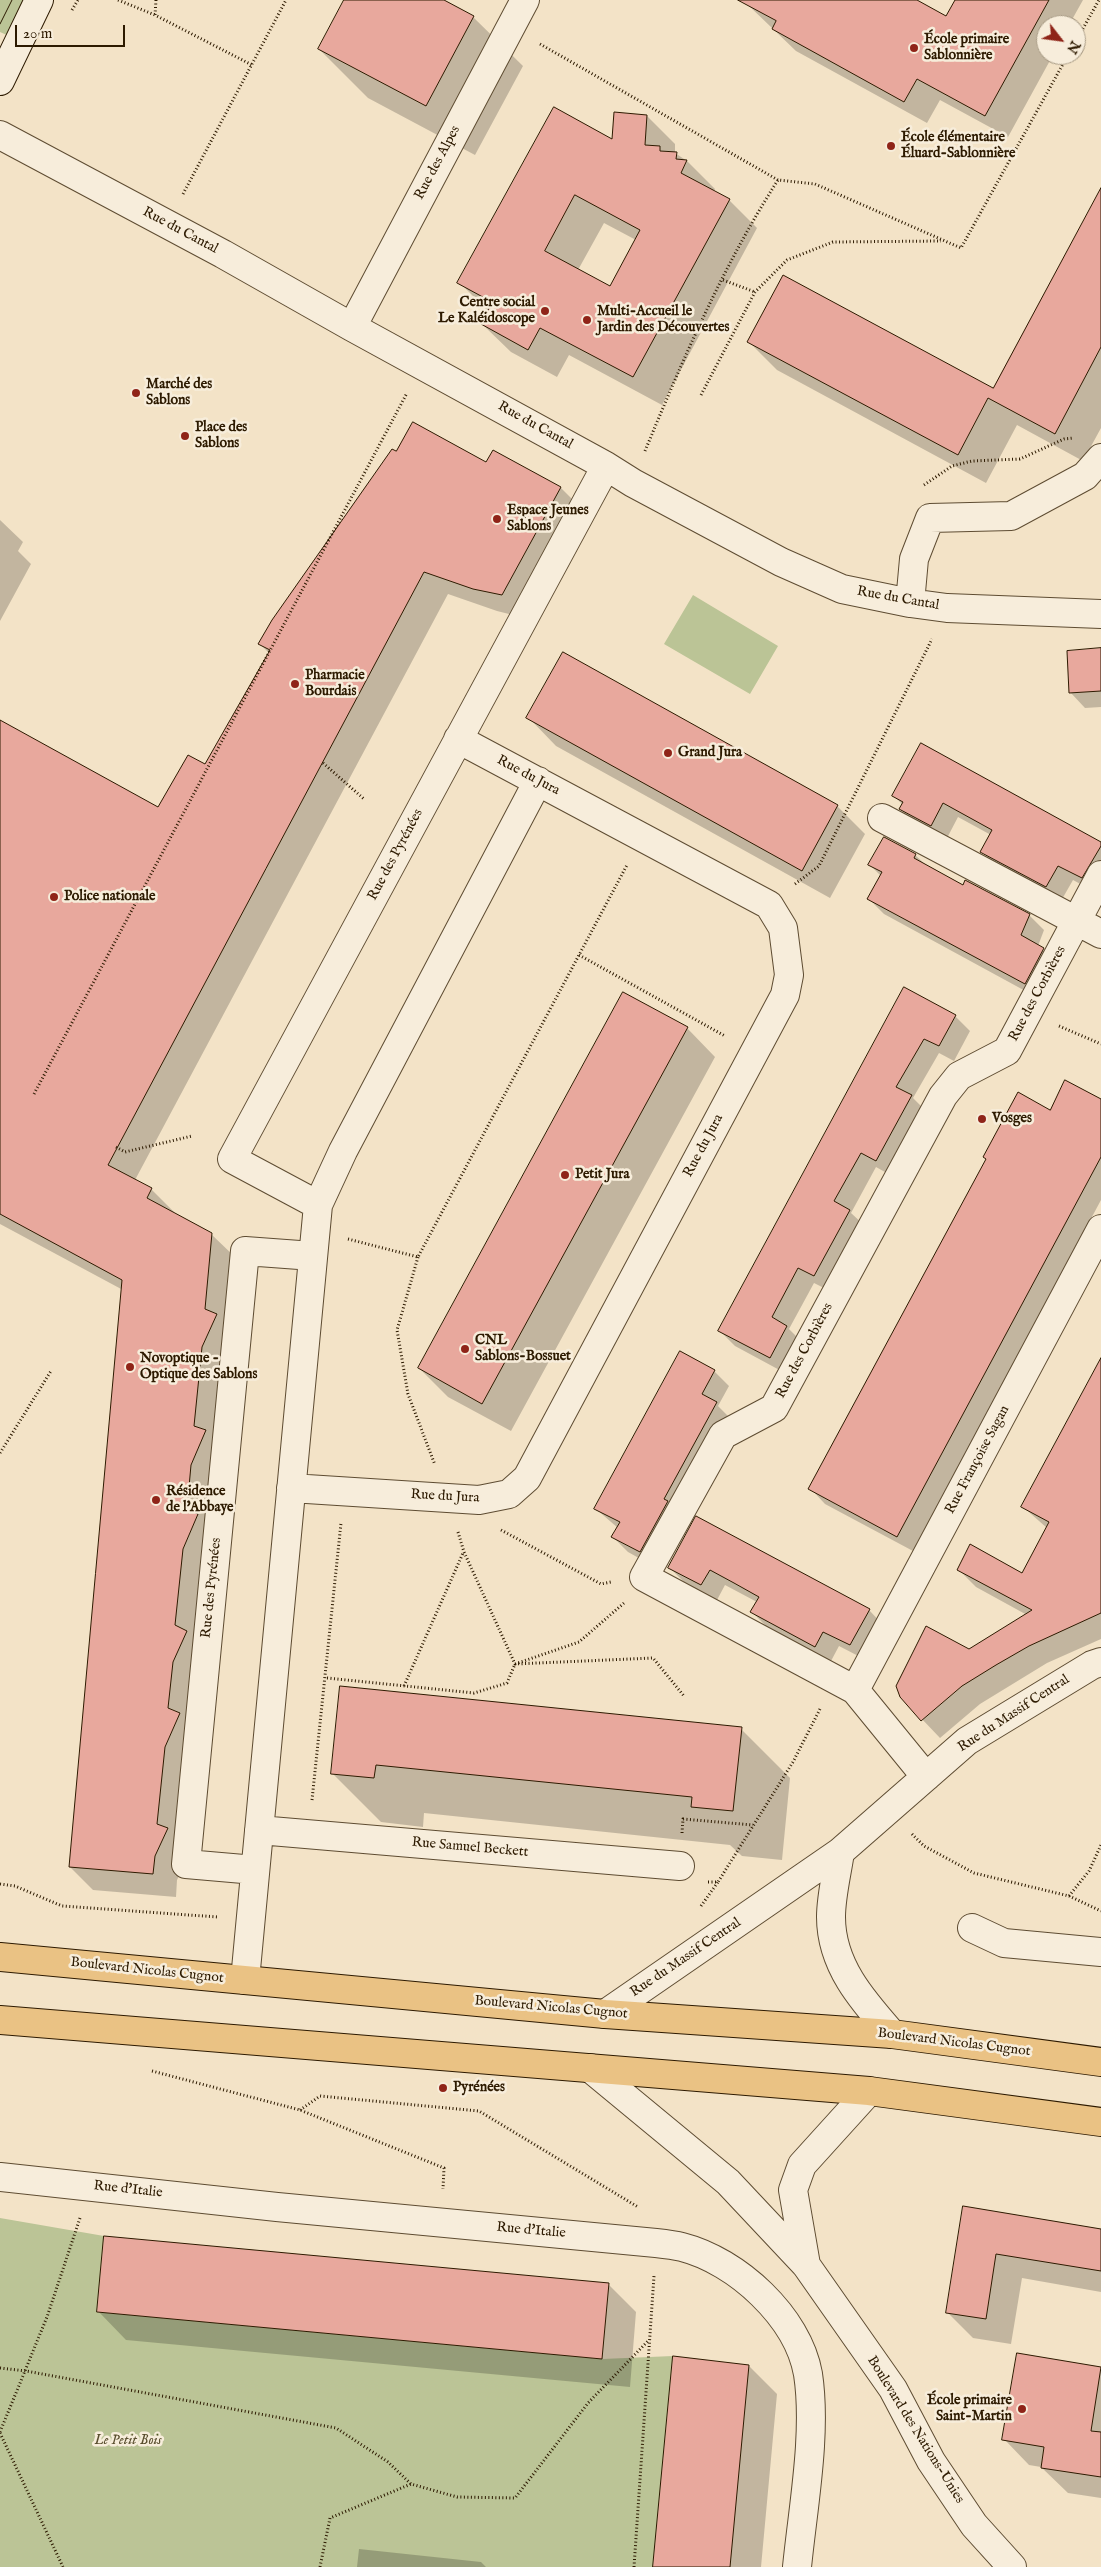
<!DOCTYPE html>
<meta charset="utf-8">
<style>
body{margin:0}
#map{position:relative;width:1101px;height:2567px;overflow:hidden;background:#f3e3c7;font-family:"IM FELL English",serif}
canvas{display:block}
.north{position:absolute;left:1036px;top:15px;width:50px;height:50px;box-sizing:border-box;background:#f7eddb;border:1px solid #a69983;border-radius:50%;rotate:120deg;font-size:14px;font-weight:700;line-height:20px;text-align:center;color:#2d1a00}
.north::after{content:'';display:block;margin:auto;width:18px;height:22px;background:#8f2418;clip-path:polygon(50% 0,100% 100%,50% 72%,0 100%)}
.scale{position:absolute;left:15px;top:25px;width:110px;height:22px;box-sizing:border-box;border:2px solid #2d1a00;border-top:0;padding-left:6px;font-size:15px;line-height:18px;white-space:nowrap;color:#2d1a00;-webkit-text-stroke:4px #f7eddb;paint-order:stroke}
</style>
<div id="map">
<canvas width="1101" height="2567"></canvas>
<div class="north">N</div>
<div class="scale">20 m</div>
</div>
<script>
const ctx = document.querySelector('canvas').getContext('2d');
ctx.lineJoin = 'round';
function fillPath(path, color) {
  ctx.fillStyle = color;
  ctx.fill(path, 'evenodd');
}
function strokePath(path, color, width, dash) {
  ctx.strokeStyle = color;
  ctx.lineWidth = width;
  ctx.lineCap = dash ? 'butt' : 'round';
  ctx.setLineDash(dash || []);
  ctx.stroke(path);
}
function label(font, color, halo, rows, align = 'center') {
  ctx.font = font + ' "IM FELL English",serif';
  ctx.lineWidth = 5;
  ctx.setLineDash([]);
  ctx.textBaseline = 'middle';
  ctx.strokeStyle = halo;
  ctx.fillStyle = color;
  for (const [text, x, y, turn = 0] of rows) {
    ctx.save();
    ctx.translate(x, y);
    ctx.rotate((+turn || 0) * Math.PI / 180);
    ctx.textAlign = isNaN(turn) ? turn : align;
    if (halo) ctx.strokeText(text, 0, 0);
    ctx.fillText(text, 0, 0);
    ctx.restore();
  }
}
fillPath(new Path2D(`
 M 0,0 L 26,0 L 9,36 L 0,32 Z
 M 693,595 L 778,646 L 750,694 L 664,644 Z
 M 0,2218 L 104,2236 L 97,2312 L 602,2359 L 673,2356 L 653,2567 L 0,2567 Z`), '#bbc496');
fillPath(new Path2D(`
 M 345,0 L 441,0 L 473,17 L 523,66 L 475,155 L 368,98 L 319,49 Z
 M 750,0 L 915,0 L 947,18 L 956,0 L 1083,0 L 1069,25 L 1046,25 L 1046,55 L 1053,55 L 1008,137 L 940,100 L 927,123 L 796,51 L 747,4 Z
 M 647,116 L 675,144 L 675,153 L 687,161 L 715,189 L 714,192 L 729,200 L 757,228 L 662,405 L 569,355 L 557,377 L 511,352 L 482,324 L 489,312 L 459,282 L 614,141 ZM 604,223 L 636,240 L 610,288 L 578,270 Z
 M 1101,190 L 1101,428 L 1083,461 L 1017,425 L 986,483 L 777,370 L 749,342 L 994,390 Z
 M 494,451 L 561,488 L 584,511 L 525,618 L 497,611 L 448,594 L 135,1180 L 151,1189 L 174,1212 L 173,1214 L 211,1234 L 235,1257 L 190,1852 L 177,1880 L 176,1897 L 93,1890 L 70,1867 L 123,1290 L 0,1224 L 0,722 L 159,809 L 205,766 L 269,653 L 260,644 L 487,464 Z
 M 0,520 L 23,542 L 18,551 L 31,564 L 0,621 Z
 M 1101,648 L 1101,707 L 1085,708 L 1070,692 Z
 M 528,717 L 837,806 L 865,834 L 830,898 L 556,746 Z
 M 921,745 L 1101,843 L 1101,886 L 1097,893 L 1073,880 L 1061,901 L 997,867 L 982,852 L 991,835 L 958,817 L 946,840 L 915,824 L 900,809 L 903,805 L 894,796 Z
 M 915,855 L 927,866 L 963,886 L 1029,915 L 1044,930 L 1038,946 L 1059,964 L 1040,999 L 884,914 L 869,899 L 881,876 L 870,865 Z
 M 905,988 L 955,1016 L 970,1031 L 954,1061 L 939,1053 L 913,1098 L 927,1112 L 892,1176 L 876,1167 L 851,1213 L 865,1226 L 830,1291 L 814,1283 L 789,1329 L 802,1342 L 785,1373 L 735,1346 L 720,1331 Z
 M 687,1028 L 715,1057 L 511,1431 L 448,1397 L 419,1368 Z
 M 1101,1101 L 1101,1200 L 913,1551 L 825,1504 L 810,1488 L 1050,1111 Z
 M 1101,1360 L 1101,1639 L 1047,1663 L 980,1704 L 940,1738 L 901,1697 L 897,1686 L 898,1681 L 927,1627 L 969,1650 L 1027,1615 L 976,1587 L 958,1569 L 1023,1574 L 1047,1528 L 1022,1506 Z
 M 714,1371 L 729,1386 L 718,1406 L 731,1419 L 655,1567 L 628,1552 L 613,1537 L 618,1528 L 596,1509 Z
 M 696,1518 L 869,1610 L 884,1626 L 866,1660 L 839,1646 L 831,1661 L 767,1627 L 752,1612 L 757,1602 L 725,1585 L 717,1600 L 684,1582 L 669,1567 Z
 M 341,1687 L 741,1729 L 790,1778 L 782,1860 L 742,1856 L 730,1845 L 424,1813 L 423,1827 L 381,1822 L 332,1773 Z
 M 964,2208 L 1101,2230 L 1101,2292 L 1022,2278 L 1011,2344 L 973,2338 L 947,2312 Z
 M 608,2284 L 636,2312 L 630,2387 L 126,2340 L 98,2311 Z
 M 1018,2355 L 1101,2369 L 1101,2498 L 1068,2493 L 1041,2467 L 1029,2465 L 1004,2439 Z
 M 749,2366 L 777,2394 L 761,2567 L 655,2567 Z
 M 359,2549 L 481,2562 L 486,2567 L 357,2567 Z`), '#0003');
const building = new Path2D(`
 M 344,0 L 444,0 L 474,16 L 426,106 L 318,49 Z
 M 738,0 L 917,0 L 946,16 L 955,0 L 1049,0 L 985,116 L 917,79 L 904,102 L 772,29 L 776,21 Z
 M 554,107 L 612,139 L 614,112 L 647,115 L 645,145 L 660,146 L 660,151 L 677,152 L 676,159 L 687,160 L 681,173 L 730,199 L 633,377 L 540,328 L 528,350 L 481,324 L 492,302 L 457,283 ZM 575,195 L 640,230 L 610,286 L 545,251 Z
 M 1101,188 L 1101,347 L 1055,434 L 988,398 L 958,455 L 747,342 L 783,275 L 993,388 Z
 M 413,422 L 486,462 L 493,450 L 561,487 L 502,595 L 473,589 L 424,572 L 108,1165 L 152,1188 L 147,1198 L 212,1233 L 205,1309 L 217,1314 L 202,1347 L 194,1426 L 206,1430 L 191,1465 L 187,1509 L 198,1514 L 183,1549 L 175,1625 L 187,1631 L 173,1662 L 168,1708 L 180,1713 L 165,1747 L 157,1824 L 168,1828 L 155,1856 L 153,1874 L 69,1867 L 122,1280 L 0,1214 L 0,720 L 158,807 L 188,755 L 205,764 L 270,650 L 258,644 L 272,620 L 392,449 L 396,451 Z
 M 1101,648 L 1101,691 L 1069,693 L 1067,651 Z
 M 563,652 L 838,805 L 802,871 L 526,718 Z
 M 921,743 L 1101,842 L 1101,846 L 1082,878 L 1058,866 L 1046,887 L 980,852 L 992,830 L 943,803 L 931,826 L 899,809 L 903,802 L 892,796 Z
 M 884,837 L 916,854 L 914,858 L 963,885 L 965,880 L 1030,914 L 1021,935 L 1044,948 L 1025,984 L 867,899 L 882,872 L 868,865 Z
 M 904,987 L 956,1015 L 939,1046 L 924,1039 L 896,1087 L 912,1095 L 876,1161 L 861,1153 L 834,1201 L 850,1210 L 814,1276 L 798,1268 L 772,1317 L 787,1326 L 770,1358 L 718,1331 Z
 M 623,992 L 688,1027 L 482,1404 L 418,1368 Z
 M 1065,1080 L 1101,1099 L 1101,1157 L 897,1537 L 808,1489 L 986,1159 L 983,1157 L 1018,1092 L 1050,1110 Z
 M 680,1351 L 715,1370 L 702,1394 L 717,1402 L 664,1499 L 668,1501 L 640,1552 L 611,1537 L 620,1522 L 594,1509 Z
 M 1101,1358 L 1101,1613 L 1029,1646 L 996,1665 L 962,1686 L 921,1721 L 900,1697 L 896,1686 L 926,1626 L 969,1649 L 1032,1610 L 957,1570 L 970,1544 L 1022,1573 L 1049,1522 L 1021,1507 Z
 M 696,1516 L 870,1609 L 850,1645 L 823,1632 L 815,1647 L 750,1612 L 759,1597 L 734,1583 L 710,1570 L 701,1585 L 668,1568 Z
 M 340,1686 L 742,1727 L 733,1811 L 691,1807 L 692,1797 L 376,1765 L 374,1778 L 331,1774 Z
 M 963,2206 L 1101,2229 L 1101,2271 L 996,2254 L 986,2319 L 946,2313 Z
 M 104,2236 L 609,2283 L 602,2359 L 97,2312 Z
 M 1017,2353 L 1101,2367 L 1091,2431 L 1101,2432 L 1101,2477 L 1041,2468 L 1044,2447 L 1002,2440 Z
 M 673,2356 L 749,2365 L 730,2567 L 653,2567 Z`);
fillPath(building, '#e8a89d');
strokePath(building, '#2d1a00', 1);
const street = new Path2D(`
 M 0,135 L 223,254 L 352,327 L 606,466 L 633,483 L 781,562 L 842,589 L 910,603 L 947,608 L 1101,614
 M 352,327 L 525,0
 M 910,603 L 914,559 L 930,518 L 1011,516 L 1085,476 L 1101,458
 M 882,818 L 1101,934
 M 318,1205 L 232,1159 L 606,466
 M 291,1488 L 479,1500 L 509,1494 L 527,1478 L 785,995 L 789,975 L 783,928 L 769,905 L 458,739
 M 855,1690 L 1101,1229
 M 926,1777 L 855,1690 L 644,1577 L 723,1435 L 774,1408 L 943,1096 L 959,1076 L 1007,1051 L 1101,875
 M 259,1830 L 680,1866
 M 840,1852 C 837,1873 831,1896 831,1917 C 831,1965 862,2000 892,2034
 M 255,1870 L 186,1864 L 245,1251 L 313,1256
 M 972,1928 L 1004,1943 L 1101,1952
 M 245,1980 L 318,1205 L 343,1151 L 538,781
 M 605,2014 L 840,1852 L 967,1741 L 1092,1665 L 1101,1662
 M 590,2068 L 728,2182 L 806,2265 L 893,2389 L 931,2461 L 974,2525 L 1012,2567
 M 0,2177 L 277,2207 L 656,2243 C 665,2244 674,2245 682,2247 C 737,2261 798,2317 808,2374 C 817,2433 803,2507 797,2567
 M 806,2265 L 793,2190 L 802,2165 L 869,2091`);
const secondary = new Path2D(`
 M 0,81 L 39,0`);
const primary = new Path2D(`
 M 0,1957 L 605,2014 L 892,2034 L 1101,2062
 M 0,2020 L 869,2091 L 1101,2122`);
strokePath(street, '#5e4c32', 30);
strokePath(secondary, '#2d1a00', 30);
strokePath(primary, '#2d1a00', 30);
strokePath(new Path2D(`
 M 118,0 L 155,15
 M 156,0 L 155,15 L 252,65
 M 72,10 L 78,0
 M 1076,41 L 1099,0
 M 540,44 L 778,180
 M 183,194 L 286,0
 M 723,280 L 755,292
 M 701,395 L 755,292 L 787,260 L 833,242 L 941,241
 M 645,451 C 683,359 724,264 778,180 L 815,184 L 961,248 L 1068,55
 M 924,485 L 952,466 L 972,461 L 1020,459 L 1064,439 L 1074,438
 M 323,763 L 364,799
 M 795,884 L 819,866 L 932,639
 M 579,955 L 725,1036
 M 1059,1026 L 1101,1044
 M 34,1094 L 407,393
 M 116,1147 L 125,1152 L 192,1136
 M 348,1239 L 418,1257 L 627,865
 M 418,1257 L 397,1330 L 408,1394 L 435,1465
 M 0,1453 L 51,1371
 M 501,1530 L 601,1584 L 611,1582
 M 458,1532 L 464,1552 L 515,1664 L 653,1658 L 684,1696
 M 327,1678 L 474,1693 L 507,1683 L 515,1664 L 579,1642 L 624,1603
 M 404,1686 L 463,1553
 M 312,1800 L 341,1523
 M 682,1833 L 683,1819 L 753,1825
 M 912,1834 L 924,1846 L 974,1873 L 1069,1896 L 1101,1911
 M 708,1882 L 718,1882 L 793,1762 L 820,1709
 M 0,1884 L 15,1886 L 62,1906 L 218,1917
 M 1069,1896 L 1089,1871 L 1101,1845
 M 701,1906 L 718,1882
 M 152,2071 L 300,2110 L 444,2168 L 443,2189
 M 300,2110 L 320,2096 L 479,2111 L 638,2207
 M 0,2368 L 26,2371 L 336,2428 L 388,2462 L 411,2484 L 457,2497 L 515,2498 L 588,2403 L 649,2340
 M 0,2432 L 47,2317 L 80,2218
 M 0,2433 L 63,2567
 M 320,2567 L 330,2518 L 411,2484
 M 634,2567 L 654,2276`), '#2d1a00', 3, [1, 2.5]);
strokePath(street, '#f7eddb', 28);
strokePath(secondary, '#f7eddb', 28);
strokePath(primary, '#eac284', 28);
strokePath(new Path2D(`
 M 0,24 L 12,0`), '#2d1a00', 1);
for (const [x, y, r, color] of [
 [914,48,5,"#8f2418"],
 [891,146,5,"#8f2418"],
 [545,311,5,"#8f2418"],
 [587,320,5,"#8f2418"],
 [136,393,5,"#8f2418"],
 [185,436,5,"#8f2418"],
 [497,519,5,"#8f2418"],
 [295,684,5,"#8f2418"],
 [668,753,5,"#8f2418"],
 [54,897,5,"#8f2418"],
 [982,1119,5,"#8f2418"],
 [565,1175,5,"#8f2418"],
 [465,1349,5,"#8f2418"],
 [130,1367,5,"#8f2418"],
 [156,1500,5,"#8f2418"],
 [443,2088,5,"#8f2418"],
 [1022,2409,5,"#8f2418"]
]) {
  const dot = new Path2D();
  dot.arc(x, y, r, 0, 2 * Math.PI);
  ctx.fillStyle = color;
  ctx.fill(dot);
  strokePath(dot, '#f7eddb', 2);
}
label('bold 14px', '#2d1a00', '#f7eddb', [
 ["École primaire",924,40],
 ["Sablonnière",924,56],
 ["École élémentaire",901,138],
 ["Éluard-Sablonnière",901,154],
 ["Centre social",535,303,"right"],
 ["Le Kaléidoscope",535,319,"right"],
 ["Multi-Accueil le",597,312],
 ["Jardin des Découvertes",597,328],
 ["Marché des",146,385],
 ["Sablons",146,401],
 ["Place des",195,428],
 ["Sablons",195,444],
 ["Espace Jeunes",507,511],
 ["Sablons",507,527],
 ["Pharmacie",305,676],
 ["Bourdais",305,692],
 ["Grand Jura",678,753],
 ["Police nationale",64,897],
 ["Vosges",992,1119],
 ["Petit Jura",575,1175],
 ["CNL",475,1341],
 ["Sablons-Bossuet",475,1357],
 ["Novoptique -",140,1359],
 ["Optique des Sablons",140,1375],
 ["Résidence",166,1492],
 ["de l'Abbaye",166,1508],
 ["Pyrénées",453,2088],
 ["École primaire",1012,2401,"right"],
 ["Saint-Martin",1012,2417,"right"]
], 'left');
label('14px', '#2d1a00', '#f7eddb', [
 ["Rue des Alpes",438,163,-62],
 ["Rue du Cantal",180,231,28],
 ["Rue du Cantal",535,426,29],
 ["Rue du Cantal",898,599,10],
 ["Rue du Jura",528,776,28],
 ["Rue des Pyrénées",396,855,-62],
 ["Rue des Corbières",1038,994,-62],
 ["Rue du Jura",704,1146,-62],
 ["Rue des Corbières",805,1351,-62],
 ["Rue Françoise Sagan",978,1460,-62],
 ["Rue du Jura",445,1497,3],
 ["Rue des Pyrénées",212,1588,-84],
 ["Rue du Massif Central",1014,1714,-33],
 ["Rue Samuel Beckett",470,1848,5],
 ["Rue du Massif Central",686,1958,-34],
 ["Boulevard Nicolas Cugnot",147,1971,6],
 ["Boulevard Nicolas Cugnot",551,2008,5],
 ["Boulevard Nicolas Cugnot",954,2043,7],
 ["Rue d'Italie",128,2190,6],
 ["Rue d'Italie",531,2231,5],
 ["Boulevard des Nations-Unies",915,2430,58]
]);
label('italic 14px', '#584d2d', '#f7eddb', [
 ["Le Petit Bois",128,2441]
]);
</script>
